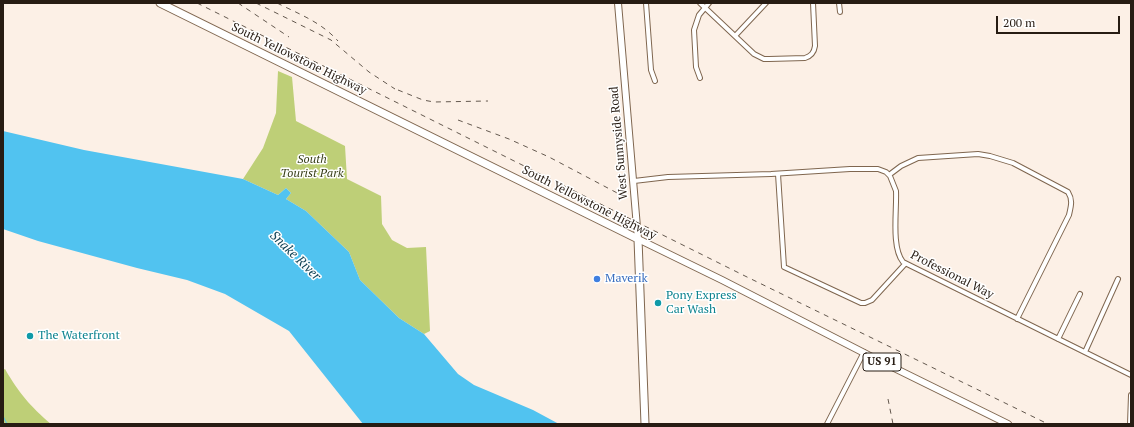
<!DOCTYPE html>
<style>
body{margin:0}
#map{position:relative;width:1134px;height:427px;overflow:hidden;background:#fcf0e6;font-family:"PT Serif",serif}
canvas{display:block}
.frame{position:absolute;inset:0;border:4px solid #271c13;pointer-events:none}
.scale{position:absolute;left:996px;top:16px;width:124px;height:18px;box-sizing:border-box;border:2px solid #271c13;border-top:0;padding-left:5px;font-size:12px;line-height:14px;white-space:nowrap;color:#271c13;-webkit-text-stroke:3px #fff;paint-order:stroke}
</style>
<div id="map">
<canvas width="1134" height="427"></canvas>
<div class="frame"></div>
<div class="scale">200 m</div>
</div>
<script>
const ctx = document.querySelector('canvas').getContext('2d');
ctx.lineJoin = 'round';
function fillPath(path, color) {
  ctx.fillStyle = color;
  ctx.fill(path, 'evenodd');
}
function strokePath(path, color, width, dash) {
  ctx.strokeStyle = color;
  ctx.lineWidth = width;
  ctx.lineCap = dash ? 'butt' : 'round';
  ctx.setLineDash(dash || []);
  ctx.stroke(path);
}
function label(font, color, halo, rows, align = 'center') {
  ctx.font = font + ' "PT Serif",serif';
  ctx.lineWidth = 3;
  ctx.setLineDash([]);
  ctx.textBaseline = 'middle';
  ctx.strokeStyle = halo;
  ctx.fillStyle = color;
  for (const [text, x, y, turn = 0] of rows) {
    ctx.save();
    ctx.translate(x, y);
    ctx.rotate((+turn || 0) * Math.PI / 180);
    ctx.textAlign = isNaN(turn) ? turn : align;
    if (halo) ctx.strokeText(text, 0, 0);
    ctx.fillText(text, 0, 0);
    ctx.restore();
  }
}
fillPath(new Path2D(`
 M 278,71 L 292,77 L 296,121 L 345,146 L 347,179 L 381,196 L 382,224 L 392,240 L 407,248 L 426,247 L 430,331 L 424,334 L 399,318 L 360,280 L 349,252 L 306,211 L 286,199 L 291,193 L 286,188 L 278,195 L 243,179 L 263,148 L 276,113 Z
 M 5,369 C 19,393 30,406 51,424 L 3,424 L 3,370 Z`), '#becf77');
fillPath(new Path2D(`
 M 3,131 L 84,150 L 243,179 L 278,195 L 286,188 L 291,193 L 286,199 L 306,211 L 349,252 L 360,280 L 399,318 L 424,334 L 458,374 L 474,385 L 533,410 L 559,424 L 363,424 L 289,331 L 225,294 L 187,280 L 137,268 L 38,241 L 3,229 Z`), '#51c3f0');
strokePath(new Path2D(`
 M 3,416 L 7,424`), '#51c3f0', 1);
const minor = new Path2D(`
 M 646,3 L 651,70 L 655,81
 M 700,3 L 754,54 L 764,59 L 769,59 L 805,58 C 811,56 814,53 815,46 L 813,3
 M 839,3 L 840,12
 M 735,36 L 766,3
 M 700,78 L 696,67 L 694,30 L 699,15 L 709,3
 M 778,174 L 784,267 L 861,303 L 865,303 L 872,300 L 905,264
 M 889,175 L 901,166 L 918,158 L 978,154 L 990,156 L 1013,163 L 1068,192 C 1073,200 1071,206 1069,215 L 1017,319
 M 634,181 L 668,177 L 771,174 L 850,169 L 878,169 L 886,172 L 890,176 L 896,191 C 897,210 891,247 903,262 L 1131,375
 M 1058,339 L 1080,294
 M 1085,352 L 1118,279
 M 827,424 L 864,352
 M 1130,424 L 1131,395`);
const primary = new Path2D(`
 M 618,3 L 638,239 L 722,280 L 874,358 L 1008,424`);
const trunk = new Path2D(`
 M 160,3 L 638,239 L 645,424`);
strokePath(minor, '#7f664f', 6);
strokePath(primary, '#7f664f', 8);
strokePath(trunk, '#7f664f', 9);
strokePath(minor, '#fff', 4);
strokePath(primary, '#fff', 6);
strokePath(trunk, '#fff', 7);
strokePath(new Path2D(`
 M 197,3 L 745,276 L 1048,424
 M 238,3 L 289,37
 M 256,3 L 331,40 L 369,72 L 395,89
 M 277,3 C 299,14 321,22 338,41
 M 398,90 L 423,100 L 434,102 L 488,101
 M 458,120 L 509,139 L 549,157 L 621,195
 M 888,399 L 893,424`), '#63584e', 1, [5, 5]);
for (const [x, y, r, color] of [
 [597,279,4,"#3f7fe0"],
 [658,303,4,"#0f9aa8"],
 [30,336,4,"#0f9aa8"]
]) {
  const dot = new Path2D();
  dot.arc(x, y, r, 0, 2 * Math.PI);
  ctx.fillStyle = color;
  ctx.fill(dot);
  strokePath(dot, '#fff', 1.5);
}
for (const [x, y, w] of [
 [882,362,38]
]) {
  const box = new Path2D();
  box.roundRect(x - w / 2, y - 9, w, 18, 3);
  ctx.fillStyle = '#fff';
  ctx.fill(box);
  strokePath(box, '#271c13', 1);
}
label('bold 11px', '#271c13', null, [
 ["US 91",882,362]
]);
label('12px', '#271c13', '#fff', [
 ["South Yellowstone Highway",299,59,26],
 ["West Sunnyside Road",619,143,-95],
 ["South Yellowstone Highway",589,203,27],
 ["Professional Way",952,275,27]
]);
label('italic 12px', '#3a411a', '#fff', [
 ["South",312,160],
 ["Tourist Park",312,174]
]);
label('12px', '#366cbe', '#fff', [
 ["Maverik",605,279]
], 'left');
label('12px', '#0d838f', '#fff', [
 ["Pony Express",666,296],
 ["Car Wash",666,310],
 ["The Waterfront",38,336]
], 'left');
label('italic 13px', '#144558', '#fff', [
 ["Snake River",295,256,44]
]);
</script>
